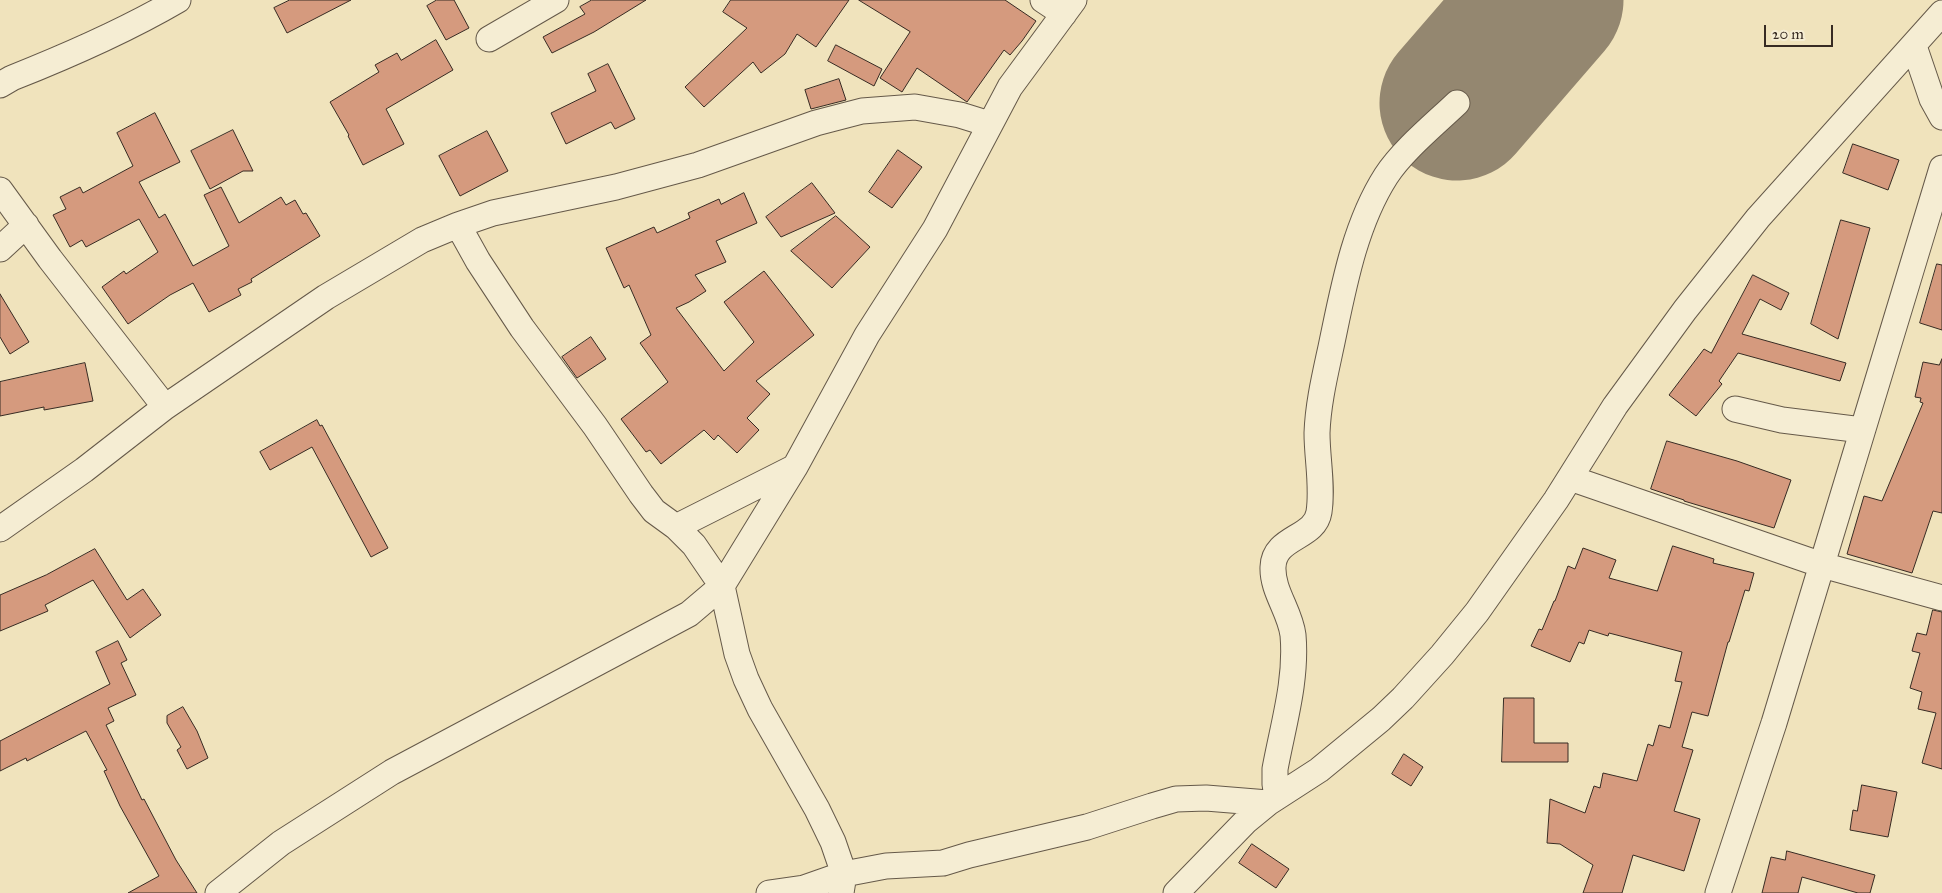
<!DOCTYPE html>
<style>
body{margin:0}
#map{position:relative;width:1942px;height:893px;overflow:hidden;background:#f0e3bc;font-family:"IM FELL Great Primer",serif}
canvas{display:block}
.scale{position:absolute;left:1764px;top:25px;width:69px;height:22px;box-sizing:border-box;border:2px solid #372b23;border-top:0;padding-left:6px;font-size:15px;line-height:18px;white-space:nowrap;color:#372b23;-webkit-text-stroke:4px #f5edd3;paint-order:stroke}
</style>
<div id="map">
<canvas width="1942" height="893"></canvas>
<div class="scale">20 m</div>
</div>
<script>
const ctx = document.querySelector('canvas').getContext('2d');
ctx.lineJoin = 'round';
function strokePath(path, color, width, dash) {
  ctx.strokeStyle = color;
  ctx.lineWidth = width;
  ctx.lineCap = dash ? 'butt' : 'round';
  ctx.setLineDash(dash || []);
  ctx.stroke(path);
}
function fillPath(path, color) {
  ctx.fillStyle = color;
  ctx.fill(path, 'evenodd');
}
strokePath(new Path2D(`
 M 1457,103 L 1546,0`), '#948770', 155);
const building = new Path2D(`
 M 290,0 L 351,0 L 287,33 L 274,8 Z
 M 437,0 L 454,0 L 469,28 L 446,40 L 427,6 Z
 M 592,0 L 646,0 L 594,32 L 552,53 L 543,37 L 585,14 L 580,7 Z
 M 731,0 L 849,0 L 816,47 L 797,34 L 785,54 L 761,73 L 753,62 L 704,107 L 685,87 L 747,28 L 723,12 Z
 M 859,0 L 1005,0 L 1036,21 L 1022,41 L 1010,55 L 1004,50 L 967,102 L 917,68 L 902,92 L 880,78 L 910,32 Z
 M 436,40 L 453,70 L 386,109 L 404,144 L 363,165 L 348,136 L 349,135 L 330,102 L 379,72 L 375,65 L 397,53 L 401,60 Z
 M 836,45 L 882,69 L 874,86 L 828,61 Z
 M 608,64 L 635,119 L 615,129 L 611,122 L 566,144 L 551,113 L 596,91 L 588,74 Z
 M 839,79 L 846,100 L 811,109 L 805,90 Z
 M 155,113 L 180,162 L 139,182 L 159,218 L 165,214 L 193,266 L 229,246 L 204,195 L 221,187 L 239,223 L 281,197 L 286,205 L 295,200 L 303,214 L 306,213 L 320,236 L 251,279 L 252,282 L 238,289 L 241,295 L 209,312 L 193,283 L 170,295 L 128,324 L 102,287 L 124,271 L 126,274 L 158,252 L 139,219 L 86,247 L 82,240 L 70,247 L 53,215 L 66,209 L 60,197 L 80,187 L 83,193 L 133,166 L 117,133 Z
 M 233,130 L 253,171 L 243,171 L 210,189 L 191,151 Z
 M 487,131 L 508,171 L 460,196 L 439,156 Z
 M 1853,144 L 1899,160 L 1888,190 L 1843,173 Z
 M 898,150 L 922,167 L 892,208 L 869,192 Z
 M 812,183 L 835,213 L 781,237 L 766,217 Z
 M 744,193 L 757,223 L 716,241 L 726,262 L 695,275 L 706,291 L 689,302 L 676,308 L 724,371 L 754,342 L 724,302 L 764,271 L 814,335 L 756,381 L 770,394 L 747,418 L 759,430 L 737,453 L 718,435 L 714,440 L 704,430 L 661,464 L 650,450 L 646,452 L 621,419 L 668,382 L 640,343 L 651,335 L 629,285 L 624,288 L 606,248 L 654,227 L 657,233 L 690,218 L 688,213 L 719,199 L 721,204 Z
 M 836,216 L 870,247 L 832,288 L 791,251 Z
 M 1841,220 L 1870,228 L 1838,339 L 1811,324 Z
 M 1937,264 L 1942,265 L 1942,330 L 1920,323 Z
 M 1753,275 L 1789,293 L 1781,310 L 1760,299 L 1742,334 L 1846,363 L 1840,381 L 1738,353 L 1719,381 L 1722,384 L 1696,416 L 1669,395 L 1704,349 L 1711,353 Z
 M 0,294 L 29,342 L 10,354 L 0,337 Z
 M 591,337 L 606,359 L 577,378 L 562,357 Z
 M 1942,359 L 1942,513 L 1933,511 L 1912,573 L 1847,554 L 1864,496 L 1882,501 L 1923,403 L 1920,402 L 1921,398 L 1915,397 L 1923,362 L 1939,365 Z
 M 85,363 L 93,401 L 44,410 L 44,407 L 0,416 L 0,382 Z
 M 317,420 L 320,426 L 322,425 L 388,548 L 371,557 L 312,447 L 270,470 L 260,452 Z
 M 1667,441 L 1737,461 L 1791,480 L 1774,528 L 1684,501 L 1684,500 L 1651,489 Z
 M 1673,546 L 1714,559 L 1713,563 L 1754,573 L 1749,591 L 1745,590 L 1729,642 L 1728,642 L 1708,716 L 1692,712 L 1682,747 L 1693,750 L 1674,811 L 1700,819 L 1684,871 L 1633,855 L 1622,893 L 1583,893 L 1593,865 L 1560,844 L 1547,843 L 1550,799 L 1585,813 L 1594,786 L 1600,788 L 1603,773 L 1637,781 L 1648,744 L 1653,746 L 1659,725 L 1670,728 L 1682,682 L 1675,681 L 1682,652 L 1609,633 L 1608,636 L 1589,630 L 1584,644 L 1579,642 L 1570,662 L 1531,646 L 1539,629 L 1542,630 L 1554,601 L 1555,601 L 1568,566 L 1575,569 L 1583,548 L 1616,560 L 1609,578 L 1657,591 Z
 M 95,549 L 127,600 L 143,589 L 161,615 L 130,638 L 93,580 L 45,605 L 48,611 L 0,631 L 0,595 L 46,575 Z
 M 1933,610 L 1942,612 L 1942,769 L 1922,763 L 1936,713 L 1918,709 L 1922,692 L 1910,688 L 1920,653 L 1912,651 L 1917,633 L 1926,635 Z
 M 118,641 L 127,660 L 121,663 L 136,695 L 108,708 L 114,721 L 106,725 L 142,800 L 144,799 L 176,860 L 197,893 L 128,893 L 159,876 L 120,806 L 104,771 L 107,770 L 86,731 L 27,761 L 26,758 L 0,771 L 0,741 L 110,684 L 96,652 Z
 M 1504,698 L 1534,698 L 1534,743 L 1568,743 L 1568,762 L 1502,762 Z
 M 183,707 L 197,731 L 208,758 L 187,769 L 177,750 L 181,747 L 167,723 L 167,716 Z
 M 1404,754 L 1423,767 L 1411,786 L 1392,774 Z
 M 1862,785 L 1897,792 L 1888,837 L 1850,830 L 1853,810 L 1857,811 Z
 M 1252,844 L 1289,869 L 1276,888 L 1239,863 Z
 M 1787,851 L 1875,875 L 1870,893 L 1858,893 L 1802,877 L 1798,893 L 1762,893 L 1771,857 L 1785,860 Z`);
fillPath(building, '#d59a7e');
strokePath(building, '#372b23', 1);
const minor = new Path2D(`
 M 1043,0 L 1064,14
 M 489,39 L 556,0
 M 1914,46 L 1932,99 L 1942,117
 M 0,85 L 12,78 C 70,55 125,31 178,0
 M 0,190 L 50,259 L 165,407
 M 458,225 L 478,261 L 522,328 L 595,426 L 641,494 L 654,511 L 676,527 L 694,545 L 722,586 L 737,654 L 746,679 L 760,709 L 817,809 L 833,842 L 844,874 L 841,893
 M 0,249 L 26,225
 M 1735,409 L 1782,420 L 1862,430
 M 1570,478 L 1822,565 L 1942,598
 M 676,527 L 795,467
 M 0,529 L 84,470 L 165,407 L 326,297 L 422,240 L 458,225 L 493,213 L 616,187 L 698,165 L 816,123 L 862,111 L 915,107 L 960,115 L 989,124
 M 1277,797 L 1275,784 L 1275,769 C 1283,725 1297,681 1293,635 C 1290,611 1272,591 1273,567 C 1274,536 1315,539 1319,512 C 1323,486 1317,459 1317,433 C 1318,404 1325,375 1331,347 C 1343,290 1354,226 1386,176 C 1403,150 1435,124 1457,103
 M 218,893 L 281,843 L 392,772 L 689,614 L 722,586 L 795,467 L 867,335 L 935,229 L 1010,87 L 1074,0
 M 769,893 L 804,888 L 844,874 L 886,866 L 943,863 L 969,855 L 1087,827 L 1152,806 L 1176,799 L 1206,798 L 1268,803
 M 1176,893 L 1246,821 L 1268,803 L 1319,770 L 1381,719 L 1403,698 L 1442,655 L 1477,612 L 1556,500 L 1615,406 L 1685,310 L 1758,218 L 1942,13
 M 1718,893 L 1774,723 L 1942,168`);
strokePath(minor, '#655949', 27);
strokePath(minor, '#f5edd3', 25);
</script>
